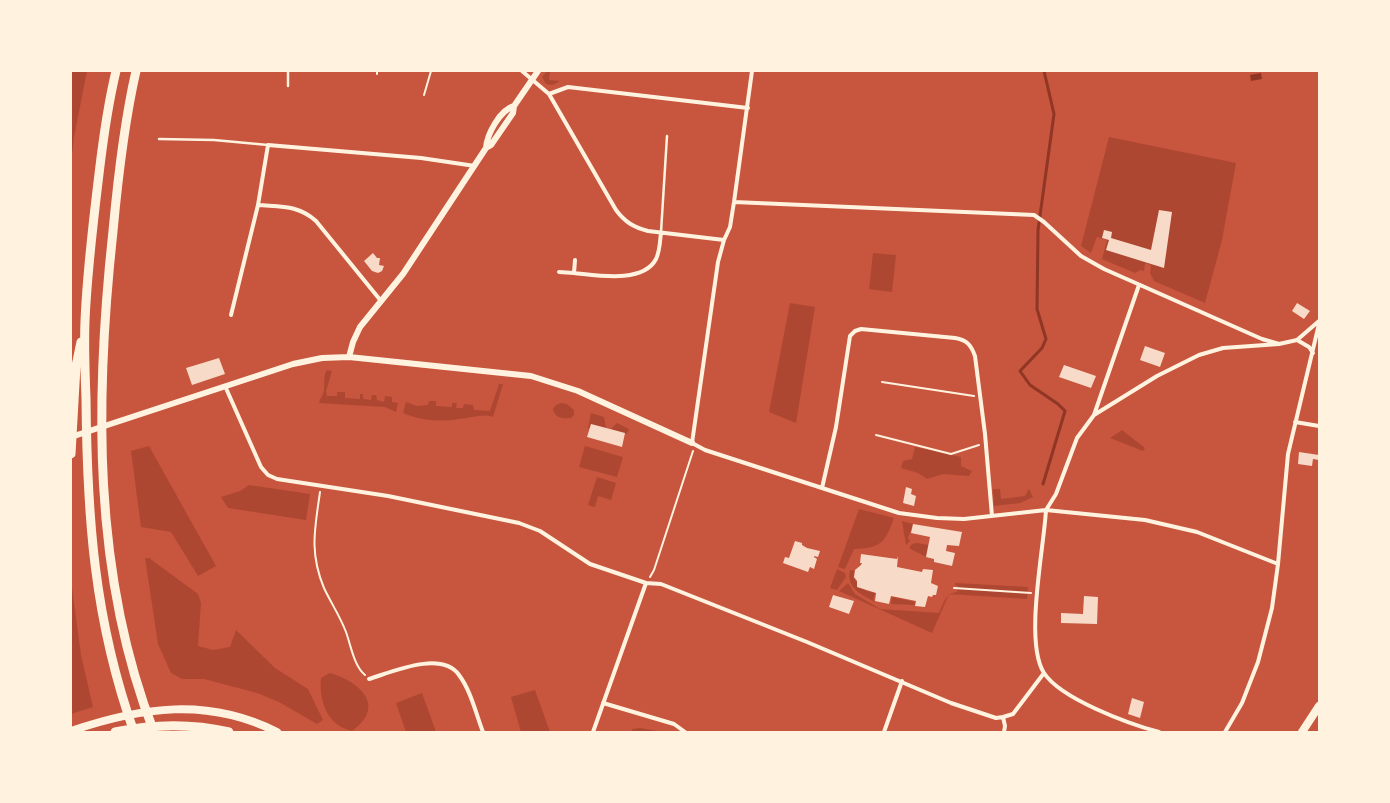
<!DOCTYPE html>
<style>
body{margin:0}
#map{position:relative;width:1390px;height:803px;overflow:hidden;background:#c8553d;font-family:"IBM Plex Sans",sans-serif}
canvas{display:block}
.frame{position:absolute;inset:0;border:72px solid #fff3e0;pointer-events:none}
</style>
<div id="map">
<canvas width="1390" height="803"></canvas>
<div class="frame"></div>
</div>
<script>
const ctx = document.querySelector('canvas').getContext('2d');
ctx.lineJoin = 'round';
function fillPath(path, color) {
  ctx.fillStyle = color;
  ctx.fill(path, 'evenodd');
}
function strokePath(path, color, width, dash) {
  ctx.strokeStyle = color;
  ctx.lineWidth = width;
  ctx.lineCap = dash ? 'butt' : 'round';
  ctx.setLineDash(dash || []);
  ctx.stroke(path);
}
fillPath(new Path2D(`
 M 71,71 L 87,71 L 74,137 L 71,164 Z
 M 547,71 L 550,71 L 549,80 L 560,81 L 553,85 L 546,84 L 542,77 Z
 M 1109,137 L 1236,163 L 1222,240 L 1205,303 L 1154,281 L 1150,273 L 1151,265 L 1145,263 L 1144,271 L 1140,270 L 1135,273 L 1102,259 L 1107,240 L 1097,237 L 1091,253 L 1081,246 Z
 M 873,253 L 896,255 L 892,292 L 869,289 Z
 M 790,303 L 815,307 L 796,423 L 769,412 Z
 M 327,370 L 332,371 L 326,391 L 327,396 L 337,396 L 337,392 L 345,392 L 345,398 L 360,399 L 360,394 L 363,394 L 363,399 L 371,400 L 372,395 L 376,395 L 377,400 L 384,402 L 385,396 L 392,397 L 392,402 L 398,403 L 396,412 L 385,407 L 319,403 C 320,398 323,396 324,390 C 325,384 323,375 327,370 Z
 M 499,384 L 503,384 L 493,417 C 482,413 471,418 459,419 C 439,422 422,421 403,413 L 406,402 L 417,406 L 428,405 L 429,401 L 436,401 L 436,406 L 452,407 L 452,403 L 457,403 L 456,408 L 463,408 L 464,404 L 473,405 L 474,410 L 490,411 Z
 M 561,403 L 567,404 L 574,410 L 574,415 L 571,418 C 562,419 555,418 553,409 L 556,405 Z
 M 591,413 L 604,417 L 606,428 L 591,424 L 589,429 L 588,428 Z
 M 617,423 L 629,429 L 627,434 L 611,429 Z
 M 1122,430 L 1145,448 L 1143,451 L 1110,438 Z
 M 149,446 L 216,566 L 198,576 L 171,532 L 141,527 L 131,451 Z
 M 585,446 L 623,457 L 617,477 L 579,467 Z
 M 915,447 L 961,457 L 961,466 L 972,471 L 969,476 L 943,474 L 927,479 L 918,473 L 901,468 L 903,461 L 912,459 Z
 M 597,477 L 616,483 L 611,500 L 598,496 L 595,507 L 588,505 Z
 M 249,485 L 310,494 L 306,520 L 228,508 L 221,497 L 240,491 Z
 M 993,489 L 1000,489 L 1001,499 L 1025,496 L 1029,489 L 1033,497 L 1020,503 L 994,506 Z
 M 859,509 L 894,518 C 885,543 881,548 854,549 L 845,569 L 838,567 Z
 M 902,521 L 913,524 L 908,538 L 910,541 L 906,545 Z
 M 917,543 L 928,545 L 926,557 L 909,548 L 912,544 Z
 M 145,558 L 149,558 L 198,594 L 201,603 L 198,646 L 213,650 L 230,647 L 236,630 L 275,668 L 308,689 L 323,720 L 317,724 L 279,702 L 257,693 L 204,679 L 182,679 L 171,673 L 158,644 Z
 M 837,569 L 845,573 L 846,577 L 837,590 L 830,588 Z
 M 850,570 L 855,571 L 853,577 L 857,583 L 866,591 L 876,593 L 873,599 L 875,602 C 862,595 846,588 850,570 Z
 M 71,580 L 81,655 L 93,707 L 71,714 Z
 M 848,583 L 855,594 L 880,609 L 939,613 C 944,602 945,594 957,592 L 958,586 L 955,585 L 955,583 L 1028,587 L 1027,599 L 949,594 L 932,633 L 839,591 Z
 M 892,597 L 915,602 L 915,605 L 891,604 Z
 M 330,673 C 360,682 387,706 352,731 C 327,725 319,702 321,678 Z
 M 535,690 L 550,732 L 521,732 L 511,697 Z
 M 422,693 L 436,732 L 406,732 L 396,703 Z
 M 640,728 L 658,731 L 660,732 L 633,732 L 632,729 Z`), '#ae4732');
fillPath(new Path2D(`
 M 1261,73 L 1262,79 L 1251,81 L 1250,75 Z`), '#8f3625');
strokePath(new Path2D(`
 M 1043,484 L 1065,411 L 1058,404 L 1030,385 L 1020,371 L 1042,348 L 1046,339 L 1037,309 L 1038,230 L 1054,114 L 1044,71`), '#8f3625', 3);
fillPath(new Path2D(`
 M 1159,210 L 1172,212 L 1164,268 L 1106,250 L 1109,240 L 1102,238 L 1104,230 L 1112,232 L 1111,238 L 1151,250 Z
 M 373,253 L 377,258 L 380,258 L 379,265 L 384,266 L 382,271 L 378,273 L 372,271 L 364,261 Z
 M 1297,303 L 1310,311 L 1304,319 L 1292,311 Z
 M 1145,346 L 1165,353 L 1160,367 L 1140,360 Z
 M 219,358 L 225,374 L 192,385 L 186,368 Z
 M 1064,365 L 1096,376 L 1091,388 L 1059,377 Z
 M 591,424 L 625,433 L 622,447 L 587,437 Z
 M 1299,452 L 1319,455 L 1319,460 L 1313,459 L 1312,466 L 1298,464 Z
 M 906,487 L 912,489 L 911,494 L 916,496 L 914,506 L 903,503 Z
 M 913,524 L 962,532 L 959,546 L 947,545 L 946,551 L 955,553 L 952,566 L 934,562 L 934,559 L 926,557 L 930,537 L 911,533 Z
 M 795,541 L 802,543 L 802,545 L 807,548 L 820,551 L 818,557 L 814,556 L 814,557 L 817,559 L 814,569 L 810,567 L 808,572 L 783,563 L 785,557 L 789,558 Z
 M 861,554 L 897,559 L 898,556 L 897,567 L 922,572 L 923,569 L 933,570 L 931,583 L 938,586 L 936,595 L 933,595 L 932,597 L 928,596 L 925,607 L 915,606 L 916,601 L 891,596 L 889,604 L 875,601 L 876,593 L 857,587 L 857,581 L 854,577 L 855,570 L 861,565 L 862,563 L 860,563 Z
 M 833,595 L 854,601 L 849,614 L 829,607 Z
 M 1084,596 L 1098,597 L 1097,624 L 1061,623 L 1061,613 L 1083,614 Z
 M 1132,698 L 1144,702 L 1140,718 L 1128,714 Z`), '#f7dbc8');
strokePath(new Path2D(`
 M 377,74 L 377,71
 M 424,95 L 431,71
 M 882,382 L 974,396
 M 876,435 L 951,454 L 979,445
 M 320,492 C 315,528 309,552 324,588 C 331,603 340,616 346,632 C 351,646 354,666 365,675
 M 650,577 L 654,570 L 693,451
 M 954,588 L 1031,593`), '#fff3e0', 2);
strokePath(new Path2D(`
 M 288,71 L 288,86
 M 159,139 L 214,140 L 268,145
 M 661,232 L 667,136`), '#fff3e0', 2.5);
strokePath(new Path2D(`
 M 522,71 L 549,94 L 616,210 C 625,222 633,227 648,231 L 724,240
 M 752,71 L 734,202 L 730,227 L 724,240 L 718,262 L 692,443 L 705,450 L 899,513 L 937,518 L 964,519 L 1046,510 L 1145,520 L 1197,532 L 1278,564
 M 549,94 L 568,87 L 748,108
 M 734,202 L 1034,215 L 1044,222 L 1081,256 L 1104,269 L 1262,339 L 1279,344
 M 258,205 C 282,207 298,205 316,221 L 381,301
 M 575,260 L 574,273 C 596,275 643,284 656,259 C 660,251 660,241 661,232
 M 559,272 L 574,273
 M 231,315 L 258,205 L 268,145 L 421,158 L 475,166
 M 1297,340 L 1309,347 L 1313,353
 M 225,386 L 261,467 L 268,475 L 277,479 L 388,496 L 519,523 L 540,531 L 590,564 L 646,583 L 661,584 L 807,642 L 951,703 L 996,718 L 1003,717 L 1013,714 L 1044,673
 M 1094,415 L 1139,285
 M 1295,422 L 1319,426
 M 822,488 L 836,427 L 850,336 L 855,331 L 861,329 L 955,338 C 967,340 971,345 975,356 L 985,434 L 992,516
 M 1046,510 L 1056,494 L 1077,438 L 1094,415 L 1157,376 L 1199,355 L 1223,348 L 1279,344 L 1297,340 L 1319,321
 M 1046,510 C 1044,548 1024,642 1044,673 C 1061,699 1129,724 1159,732
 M 369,679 C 392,672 441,650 459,675 C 471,691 476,714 483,732
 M 603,703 L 674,724 L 685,732
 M 1003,717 L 1005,726 L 1004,732
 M 593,732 L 646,583
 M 884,732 L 902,681
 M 1225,732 L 1242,703 L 1258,662 L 1272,608 L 1278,564 L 1288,454 L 1319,324`), '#fff3e0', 4);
strokePath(new Path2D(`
 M 486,148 C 487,134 500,110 514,106
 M 349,357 L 353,342 L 360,327 L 403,274 L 486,148 L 491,145 L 513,113 L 514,106 L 538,71
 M 71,437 L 293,364 L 322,358 L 349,357 L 531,376 L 578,391 L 692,443`), '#fff3e0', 6);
strokePath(new Path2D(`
 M 1302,732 L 1319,706`), '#fff3e0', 8);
strokePath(new Path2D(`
 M 71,731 C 141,707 208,697 277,732`), '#fff3e0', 8);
strokePath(new Path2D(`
 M 116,71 C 108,104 103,140 99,174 C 93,223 87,272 85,321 C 84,346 85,373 86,398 C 87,516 94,620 134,732
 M 136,71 C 124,123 118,177 113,231 C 95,397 92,574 154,732
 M 71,454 L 76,366 L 81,342
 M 115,732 C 153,724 191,723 229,732`), '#fff3e0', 9);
</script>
